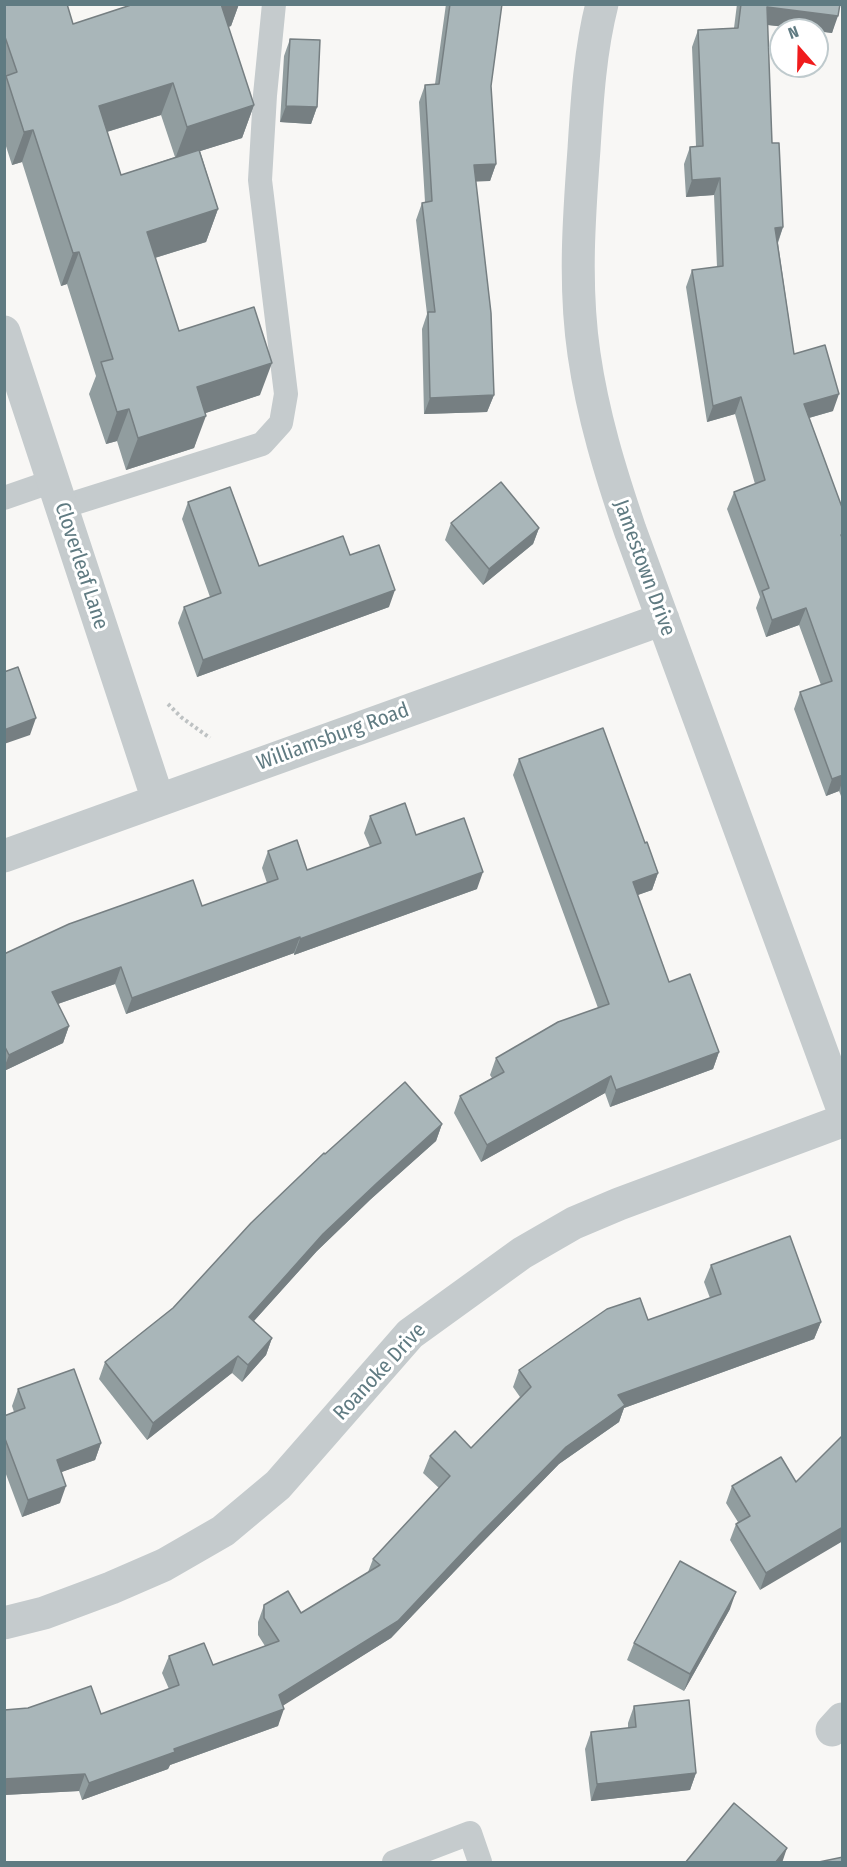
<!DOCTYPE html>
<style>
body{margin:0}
#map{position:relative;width:847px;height:1867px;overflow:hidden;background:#f8f7f5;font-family:"Fira Sans Condensed",sans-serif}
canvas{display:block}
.frame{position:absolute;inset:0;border:6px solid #607b82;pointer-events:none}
.north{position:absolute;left:769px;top:18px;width:60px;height:60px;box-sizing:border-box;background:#fff;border:2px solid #bfcacd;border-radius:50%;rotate:340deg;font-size:16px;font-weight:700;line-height:24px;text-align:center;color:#607b82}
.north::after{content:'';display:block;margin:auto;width:21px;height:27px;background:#f01c1d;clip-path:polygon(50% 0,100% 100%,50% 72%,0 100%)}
</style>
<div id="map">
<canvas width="847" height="1867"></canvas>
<div class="frame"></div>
<div class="north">N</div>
</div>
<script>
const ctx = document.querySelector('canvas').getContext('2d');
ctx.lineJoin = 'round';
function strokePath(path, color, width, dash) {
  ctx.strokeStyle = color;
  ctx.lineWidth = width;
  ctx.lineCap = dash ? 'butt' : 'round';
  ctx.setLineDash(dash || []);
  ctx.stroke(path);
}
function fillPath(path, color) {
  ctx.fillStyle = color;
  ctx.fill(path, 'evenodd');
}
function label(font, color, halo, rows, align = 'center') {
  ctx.font = font + ' "Fira Sans Condensed",sans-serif';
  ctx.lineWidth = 6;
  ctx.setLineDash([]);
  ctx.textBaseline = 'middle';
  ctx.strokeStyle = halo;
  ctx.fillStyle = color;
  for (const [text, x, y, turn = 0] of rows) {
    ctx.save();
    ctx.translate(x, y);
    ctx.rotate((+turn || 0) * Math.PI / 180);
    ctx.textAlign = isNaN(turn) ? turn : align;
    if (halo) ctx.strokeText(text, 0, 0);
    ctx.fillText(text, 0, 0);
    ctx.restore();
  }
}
strokePath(new Path2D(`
 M 168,704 L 181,717 L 210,738`), '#bec2c3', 4, [3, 3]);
strokePath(new Path2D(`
 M 4,498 L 53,481
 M 62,507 L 262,444 L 281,423 L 286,394 L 260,180 L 265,95 L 274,4
 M 394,1862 L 470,1833 L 480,1862`), '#c5cbcd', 24);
strokePath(new Path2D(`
 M 602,4 C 590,51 587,101 584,149 C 579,217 574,286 584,354 C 593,416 610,471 630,530 L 842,1107
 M 4,332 L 158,800
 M 4,856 L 663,619
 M 4,1623 L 44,1613 L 111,1588 L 164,1565 L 223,1531 L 278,1485 L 410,1334 L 522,1253 L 574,1223 L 619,1204 L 842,1121
 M 832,1730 L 842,1719`), '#c5cbcd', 33);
fillPath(new Path2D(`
 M 4,4 L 73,24 L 126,7 L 125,4 L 239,4 L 231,26 L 228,27 L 254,105 L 242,138 L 200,151 L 218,209 L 206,242 L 155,258 L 179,331 L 260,395 L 205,413 L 194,448 L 126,470 L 117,441 L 106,444 L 89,394 L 96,376 L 67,284 L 61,286 L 22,162 L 12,165 L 4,140 ZM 161,115 L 175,157 L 121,175 L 107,132 Z
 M 446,4 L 502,4 L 491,86 L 496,164 L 490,181 L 475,181 L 494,395 L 487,412 L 424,414 L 422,329 L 427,314 L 416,220 L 422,203 L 425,202 L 419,102 L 425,85 L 435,84 Z
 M 737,4 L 840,4 L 832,33 L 817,31 L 817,30 L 767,25 L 772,143 L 783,227 L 778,243 L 794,354 L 833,411 L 809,418 L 843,510 L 843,801 L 839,791 L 826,796 L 794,709 L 800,692 L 821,685 L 799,625 L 766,637 L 756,608 L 760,597 L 727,509 L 734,492 L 755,484 L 735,414 L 707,422 L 686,287 L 692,270 L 717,267 L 714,195 L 686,197 L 684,164 L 690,147 L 696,146 L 692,47 L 698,30 L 734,28 Z
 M 290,39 L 317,107 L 311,124 L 280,122 L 284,56 Z
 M 188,502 L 259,566 L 350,555 L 389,607 L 197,677 L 178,623 L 184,607 L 210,597 L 182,519 Z
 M 451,523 L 539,528 L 533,544 L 483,585 L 445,540 Z
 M 519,759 L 645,843 L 658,873 L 652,890 L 637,895 L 669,982 L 719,1052 L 713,1069 L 610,1107 L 605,1093 L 481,1162 L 454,1113 L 460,1096 L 492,1078 L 490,1075 L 496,1058 L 598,1008 L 513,775 Z
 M 370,816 L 416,835 L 477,889 L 294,955 L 294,953 L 126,1014 L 115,984 L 58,1004 L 69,1026 L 63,1043 L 4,1071 L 4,954 L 202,906 L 267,883 L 262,868 L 268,851 L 307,870 L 370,847 L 364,833 Z
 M 442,1124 L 436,1141 L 371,1199 L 317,1251 L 254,1321 L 272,1338 L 266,1355 L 242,1382 L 232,1373 L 147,1440 L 99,1379 L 105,1362 L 173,1308 L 325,1154 Z
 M 711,1265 L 821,1322 L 814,1339 L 624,1408 L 619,1422 L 559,1464 L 473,1552 L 391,1638 L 283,1705 L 278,1726 L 170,1765 L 168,1769 L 82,1800 L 79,1791 L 4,1795 L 4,1710 L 101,1714 L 169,1689 L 162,1673 L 169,1656 L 213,1665 L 265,1646 L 258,1635 L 258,1622 L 264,1605 L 301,1613 L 368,1572 L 373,1559 L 439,1488 L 423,1473 L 430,1456 L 471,1448 L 520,1397 L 513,1387 L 519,1370 L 648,1320 L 710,1298 L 704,1282 Z
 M 18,1389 L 101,1443 L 95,1460 L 61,1472 L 60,1503 L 22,1517 L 4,1469 L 4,1416 L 14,1412 L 12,1406 Z
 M 843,1435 L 760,1590 L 730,1540 L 736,1524 L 738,1522 L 726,1503 L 732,1486 L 796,1482 Z
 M 730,1609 L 684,1691 L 627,1660 L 634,1643 Z
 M 634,1706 L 696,1773 L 690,1790 L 591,1801 L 585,1749 L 591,1732 L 628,1728 L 628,1723 Z`), '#919d9f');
fillPath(new Path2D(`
 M 219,4 L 239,4 L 231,26 L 208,34 Z
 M 767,7 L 838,16 L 832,33 L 817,31 L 817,30 L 808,30 L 761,24 Z
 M 173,83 L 161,115 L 87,138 L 99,106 Z
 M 254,105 L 242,138 L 175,159 L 187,127 Z
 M 286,106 L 317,107 L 311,124 L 280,122 Z
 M 33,130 L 22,162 L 12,165 L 24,132 Z
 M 496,164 L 490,181 L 467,182 L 474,165 Z
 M 720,178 L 714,195 L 686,197 L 692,180 Z
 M 218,209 L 206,242 L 135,264 L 147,232 Z
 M 783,227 L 777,244 L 775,228 Z
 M 79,252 L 67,284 L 61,286 L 73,253 Z
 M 272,363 L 260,395 L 185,420 L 197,387 Z
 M 839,394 L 833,411 L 798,421 L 804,404 Z
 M 494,395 L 487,412 L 424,414 L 430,398 Z
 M 741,397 L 735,414 L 707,422 L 713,406 Z
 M 129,409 L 117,441 L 106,444 L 117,412 Z
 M 206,416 L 194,448 L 126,470 L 138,438 Z
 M 539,528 L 533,544 L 483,585 L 489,569 Z
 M 395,590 L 389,607 L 197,677 L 203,660 Z
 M 806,608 L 799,625 L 766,637 L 772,620 Z
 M 36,718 L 30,735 L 4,744 L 4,730 Z
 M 843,775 L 843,780 L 839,791 L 826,796 L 832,779 Z
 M 483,872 L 477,889 L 294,955 L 300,939 Z
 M 658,873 L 652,890 L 627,899 L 633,882 Z
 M 300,937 L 294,953 L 126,1014 L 132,998 Z
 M 121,967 L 115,984 L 46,1008 L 52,992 Z
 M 69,1026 L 63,1043 L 4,1071 L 4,1068 L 9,1055 Z
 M 719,1052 L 713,1069 L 610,1107 L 616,1090 Z
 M 611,1076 L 605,1093 L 481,1162 L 487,1145 Z
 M 442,1124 L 436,1141 L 371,1199 L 317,1251 L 243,1333 L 249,1317 L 323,1234 L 377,1183 Z
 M 821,1322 L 814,1339 L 624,1408 L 619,1422 L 559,1464 L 473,1552 L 391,1638 L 273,1712 L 279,1695 L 479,1535 L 566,1447 L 618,1395 Z
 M 272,1338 L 266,1355 L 242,1382 L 248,1365 Z
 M 238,1356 L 232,1373 L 147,1440 L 153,1423 Z
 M 101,1443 L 95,1460 L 51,1476 L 57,1460 Z
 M 66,1486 L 60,1503 L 22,1517 L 28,1500 Z
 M 843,1527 L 843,1541 L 760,1590 L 766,1573 Z
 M 736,1592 L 730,1609 L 684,1691 L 690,1674 Z
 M 284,1709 L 278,1726 L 170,1765 L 168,1769 L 82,1800 L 89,1783 L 174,1749 Z
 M 696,1773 L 690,1790 L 591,1801 L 597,1784 Z
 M 85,1774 L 79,1791 L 4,1795 L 4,1779 Z
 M 787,1848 L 782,1863 L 775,1863 Z`), '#767f82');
const building = new Path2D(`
 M 4,4 L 67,4 L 73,24 L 134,4 L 221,4 L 254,105 L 187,127 L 173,83 L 99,106 L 121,175 L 199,150 L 218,209 L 147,232 L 179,331 L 254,307 L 272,363 L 197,387 L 206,416 L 138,438 L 129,409 L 117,412 L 101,362 L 113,359 L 79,252 L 73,253 L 33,130 L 24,132 L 6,76 L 17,72 L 4,34 Z
 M 450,4 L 502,4 L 491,86 L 496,164 L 474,165 L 491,313 L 494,395 L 430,398 L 428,312 L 435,312 L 422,203 L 432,201 L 425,85 L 439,84 Z
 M 741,4 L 840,4 L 838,16 L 767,7 L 772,143 L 779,143 L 783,227 L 775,228 L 794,354 L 825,345 L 839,394 L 804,404 L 843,510 L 843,534 L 841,535 L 843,540 L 843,775 L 832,779 L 800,692 L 832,681 L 806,608 L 772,620 L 762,591 L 769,588 L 734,492 L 765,480 L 741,397 L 713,406 L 692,270 L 723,266 L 720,178 L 692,180 L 690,147 L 703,146 L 698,30 L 738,28 Z
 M 290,39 L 320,40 L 317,107 L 286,106 Z
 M 501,482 L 539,528 L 489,569 L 451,523 Z
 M 230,487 L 259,566 L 343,536 L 350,555 L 379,545 L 395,590 L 203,660 L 184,607 L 221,593 L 188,502 Z
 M 18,667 L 36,718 L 4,730 L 4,672 Z
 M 603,728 L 645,843 L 647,842 L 658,873 L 633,882 L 669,982 L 690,974 L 719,1052 L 616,1090 L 611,1076 L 487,1145 L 460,1096 L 504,1072 L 496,1058 L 558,1022 L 609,1004 L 519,759 Z
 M 405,803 L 416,835 L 464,818 L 483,872 L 300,939 L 300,937 L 132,998 L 121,967 L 52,992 L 69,1026 L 9,1055 L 4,1045 L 4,954 L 69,924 L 193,880 L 202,906 L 278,879 L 268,851 L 297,840 L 307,870 L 381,843 L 370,816 Z
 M 405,1082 L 442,1124 L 377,1183 L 323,1234 L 249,1317 L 272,1338 L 248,1365 L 238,1356 L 153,1423 L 105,1362 L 173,1308 L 251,1223 L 324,1153 L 325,1154 Z
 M 790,1236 L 821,1322 L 618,1395 L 625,1405 L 566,1447 L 479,1535 L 398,1621 L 279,1695 L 284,1709 L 174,1749 L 175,1752 L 89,1783 L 85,1774 L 4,1779 L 4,1710 L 28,1708 L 91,1686 L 101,1714 L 179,1685 L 169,1656 L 204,1643 L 213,1665 L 279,1641 L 264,1618 L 264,1605 L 288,1591 L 301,1613 L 380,1565 L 373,1559 L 450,1476 L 430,1456 L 455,1431 L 471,1448 L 531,1387 L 519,1370 L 607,1309 L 640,1298 L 648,1320 L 721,1294 L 711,1265 Z
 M 74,1369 L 101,1443 L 57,1460 L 66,1486 L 28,1500 L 4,1436 L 4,1416 L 25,1408 L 18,1389 Z
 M 843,1435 L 843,1527 L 766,1573 L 736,1524 L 750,1516 L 732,1486 L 781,1457 L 796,1482 Z
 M 680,1561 L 736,1592 L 690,1674 L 634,1643 Z
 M 689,1700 L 696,1773 L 597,1784 L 591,1732 L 636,1727 L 634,1706 Z
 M 734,1803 L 787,1848 L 775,1863 L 685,1863 Z
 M 843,1857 L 843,1863 L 814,1863 Z`);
fillPath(building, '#a9b6b9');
strokePath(building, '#767f82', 1.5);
label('21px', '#607b82', '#fff', [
 ["Cloverleaf Lane",81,566,72],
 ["Jamestown Drive",644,568,70],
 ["Williamsburg Road",333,737,-20],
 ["Roanoke Drive",380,1372,-47]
]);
</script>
